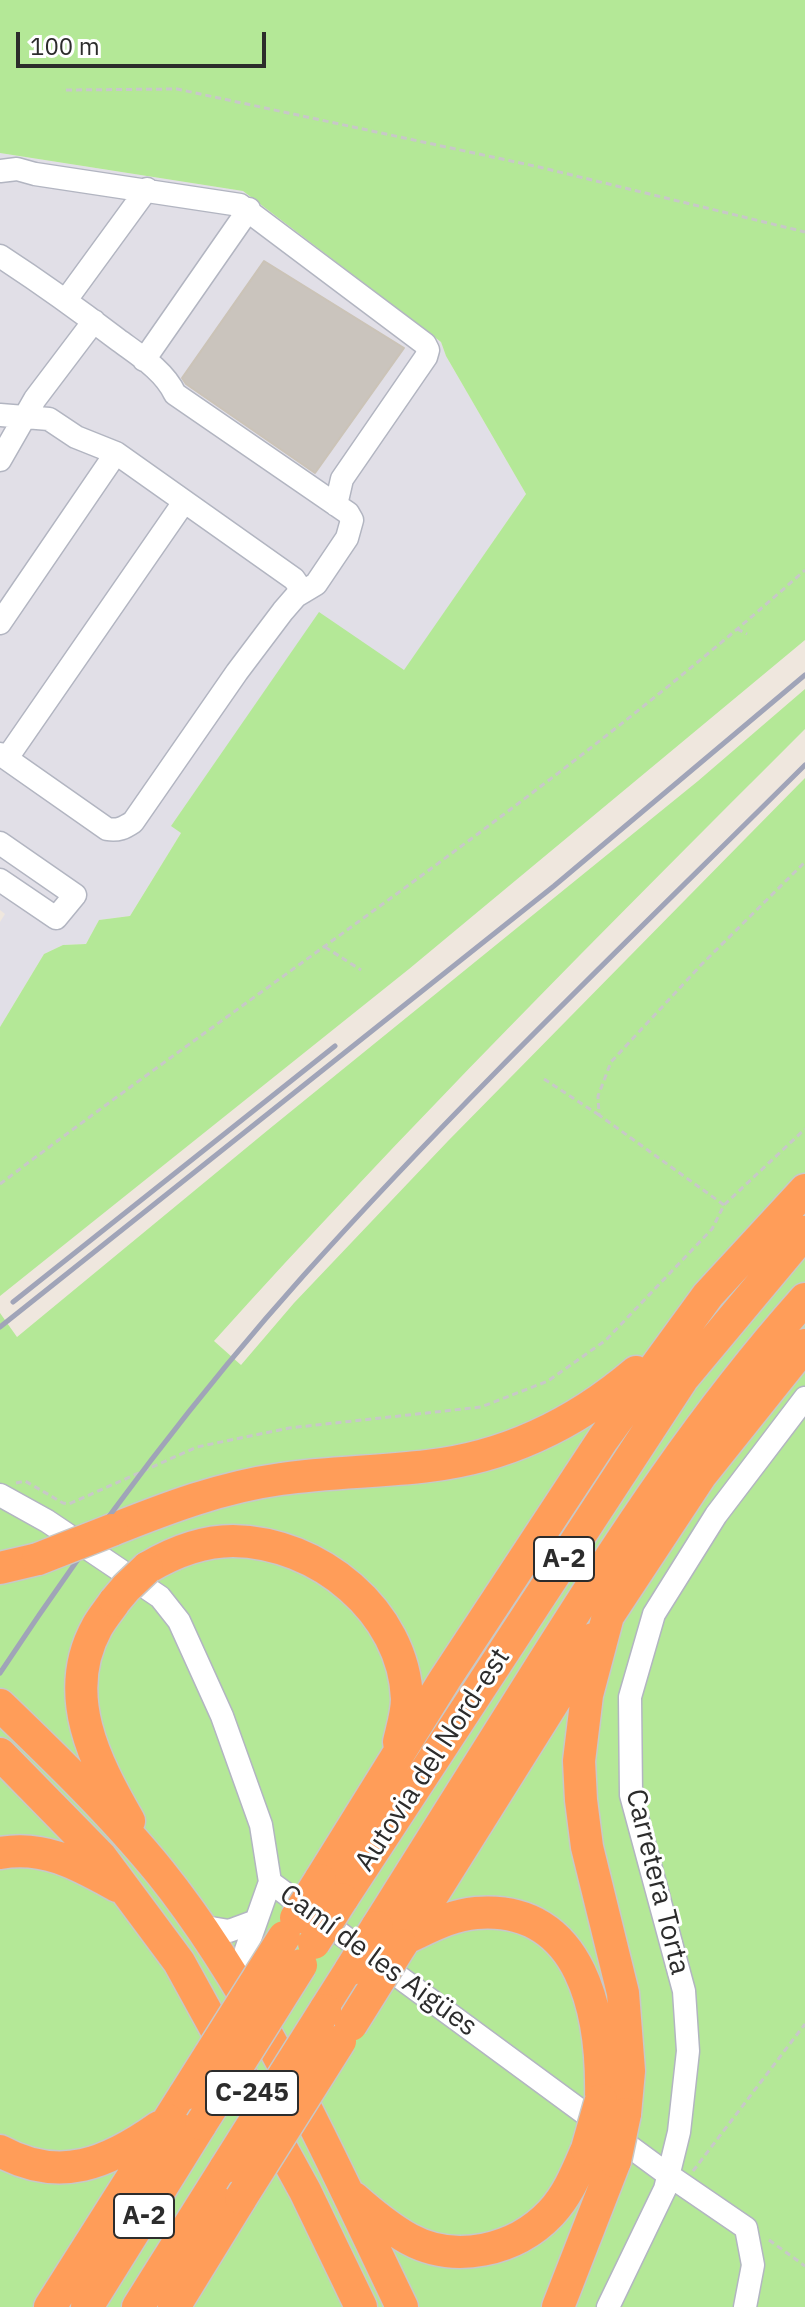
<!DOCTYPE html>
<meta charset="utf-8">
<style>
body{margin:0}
#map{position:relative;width:805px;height:2307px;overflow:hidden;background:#efe7de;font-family:"IBM Plex Sans",sans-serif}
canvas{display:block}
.scale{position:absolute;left:16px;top:32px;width:250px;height:36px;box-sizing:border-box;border:4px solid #2c2c2c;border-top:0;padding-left:10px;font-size:24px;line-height:28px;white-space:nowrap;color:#2c2c2c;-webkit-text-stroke:6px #fff;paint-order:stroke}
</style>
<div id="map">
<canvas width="805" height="2307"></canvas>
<div class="scale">100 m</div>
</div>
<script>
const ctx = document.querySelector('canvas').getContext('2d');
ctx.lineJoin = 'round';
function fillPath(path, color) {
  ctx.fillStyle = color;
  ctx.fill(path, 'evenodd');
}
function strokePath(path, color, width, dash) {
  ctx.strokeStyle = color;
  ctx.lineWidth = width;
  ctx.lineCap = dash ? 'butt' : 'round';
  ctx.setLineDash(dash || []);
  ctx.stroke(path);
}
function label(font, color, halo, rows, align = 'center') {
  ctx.font = font + ' "IBM Plex Sans",sans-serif';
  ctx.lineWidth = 6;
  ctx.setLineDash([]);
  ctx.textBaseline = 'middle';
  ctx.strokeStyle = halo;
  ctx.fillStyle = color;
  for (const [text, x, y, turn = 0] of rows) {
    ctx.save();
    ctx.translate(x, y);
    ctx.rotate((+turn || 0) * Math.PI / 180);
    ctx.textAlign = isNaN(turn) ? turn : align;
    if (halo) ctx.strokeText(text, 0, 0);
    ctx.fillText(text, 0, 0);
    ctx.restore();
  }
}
fillPath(new Path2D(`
 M 0,153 L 243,191 L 441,342 L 446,356 L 526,494 L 404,671 L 319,613 L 172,825 L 181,833 L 130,916 L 99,920 L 86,944 L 63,945 L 44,954 L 0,1027 L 0,922 L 5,914 L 0,910 Z`), '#e1dfe7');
fillPath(new Path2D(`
 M 0,0 L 805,0 L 805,640 L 409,969 L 0,1296 L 0,1027 L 44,954 L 63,945 L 86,944 L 99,920 L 130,916 L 181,833 L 171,826 L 319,612 L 404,670 L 526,494 L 446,356 L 441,342 L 243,191 L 0,153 Z
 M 805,689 L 805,729 C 604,930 404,1130 214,1341 L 241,1365 L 294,1303 L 448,1141 L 805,778 L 805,2307 L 0,2307 L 0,1313 L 17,1337 L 268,1130 L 698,781 Z`), '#b4e897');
const building = new Path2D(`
 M 264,261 L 404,348 L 315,473 L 186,384 L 182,378 Z`);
fillPath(building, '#cac4bd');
strokePath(building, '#cbc3b7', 2);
const minor = new Path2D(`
 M 0,171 L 17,169 L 35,174 L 240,205 L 425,344 L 428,350 L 426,357 L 342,479 L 336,505
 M 0,256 C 40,282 79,310 117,339 C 137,354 164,370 175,394 L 348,513 L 352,520 L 347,538 L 316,584 L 296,596 L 283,611 L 237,672 L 133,822 C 124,828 118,831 107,829 L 0,754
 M 66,300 L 147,189
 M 144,360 L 249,209
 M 0,415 L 49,419 L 76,437 L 116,453 L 294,579 L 303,592
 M 0,460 L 35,399 L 94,321
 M 0,623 L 116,453
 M 7,758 L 184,502
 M 0,843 L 75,895 L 56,918 L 0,880
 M 0,1495 L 47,1521 L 160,1597 L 179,1621 L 222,1716 L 261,1825 L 270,1882 L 667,2174 L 746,2228 L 753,2265 L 745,2307
 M 199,1926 L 229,1931 L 256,1921
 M 240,1989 L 246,1950 L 270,1882
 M 608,2307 L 665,2189 L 679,2132 L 688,2051 L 684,1991 L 631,1795 L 630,1697 L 654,1614 L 716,1515 L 805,1398`);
const highway = new Path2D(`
 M 112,1530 C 167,1508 222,1487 281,1479 C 330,1472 379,1472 428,1466 C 507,1457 576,1423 636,1372
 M 0,1568 L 38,1559
 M 147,1568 C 172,1553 203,1541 233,1541 C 318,1542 404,1611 407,1699 C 407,1713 402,1729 399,1742
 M 115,1601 C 109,1610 102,1618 97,1627 C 60,1694 95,1762 129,1821
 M 0,1705 C 55,1758 112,1813 160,1872 C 261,1998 332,2162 402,2307
 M 0,1754 L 101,1857 L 179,1962 L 305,2191 L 361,2307
 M 0,1853 C 45,1845 79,1865 117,1886
 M 320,1880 L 445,1679 L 603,1439 L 708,1295 L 805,1190
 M 342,1899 L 683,1378 L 805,1232
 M 377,1927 C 431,1841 485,1755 539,1669 C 620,1540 703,1413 805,1299
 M 406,1938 C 428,1928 451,1915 476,1913 C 584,1904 603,2017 601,2100
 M 401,1945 L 593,1639
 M 325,2010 L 351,1969
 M 625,2114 L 629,2071 L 623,1993 L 587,1847 L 581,1800 L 579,1761 L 587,1695 L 608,1616 L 701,1475 L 805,1345
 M 0,2151 C 60,2184 108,2163 159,2127
 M 354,2198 C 371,2213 389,2228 409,2239 C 455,2264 515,2251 551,2213 C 568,2195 577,2172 587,2149
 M 50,2307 L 185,2094
 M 87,2307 L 201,2124
 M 138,2307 L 226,2167
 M 174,2307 L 241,2198
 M 558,2307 L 615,2161`);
strokePath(minor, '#b2b5c1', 25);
strokePath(highway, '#c8c8c8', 35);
strokePath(new Path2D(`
 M 66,90 L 177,89 L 539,167 L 805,232
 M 737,629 L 747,634
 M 325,947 L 361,970
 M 544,1079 L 599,1115
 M 0,1184 C 269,980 553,795 805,570
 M 724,1205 L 599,1115 L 598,1096 L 611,1062 L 702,964 L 805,862
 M 16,1483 L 25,1481 L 63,1503 L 69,1504 L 197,1447 L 289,1428 L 481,1407 L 548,1381 L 606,1340 L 712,1229 L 724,1205 L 805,1129
 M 693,2171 L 805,2024
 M 769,2240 L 805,2266`), '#c8c8c8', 3, [6, 4]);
strokePath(minor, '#fff', 22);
strokePath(highway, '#ff9d59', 32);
strokePath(new Path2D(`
 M 13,1302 L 335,1046
 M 0,1327 L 554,886 L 805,675
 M 0,1673 C 92,1534 192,1400 304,1275 C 463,1098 636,933 805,765`), '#a0a4b8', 5);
const highwayBridge = new Path2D(`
 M 38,1559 L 112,1530
 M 115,1601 L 126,1588 L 147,1568
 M 296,1918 L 320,1880
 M 314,1943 L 342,1899
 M 351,1969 L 377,1927
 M 351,2025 L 401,1945
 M 185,2094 L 284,1937
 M 201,2124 L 301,1965
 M 587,2149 L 601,2100
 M 615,2161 L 625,2114
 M 226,2167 L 325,2010
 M 241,2198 L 340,2041`);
strokePath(highwayBridge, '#c8c8c8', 35, []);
strokePath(highwayBridge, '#ff9d59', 32);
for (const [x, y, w] of [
 [564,1559,60],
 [252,2093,92],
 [144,2216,60]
]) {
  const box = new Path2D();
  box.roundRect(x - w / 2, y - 22, w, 44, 6);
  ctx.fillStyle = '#fff';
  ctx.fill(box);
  strokePath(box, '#2c2c2c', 2);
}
label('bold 26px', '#2c2c2c', null, [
 ["A-2",564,1559],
 ["C-245",252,2093],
 ["A-2",144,2216]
]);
label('28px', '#2c2c2c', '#fff', [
 ["Autovia del Nord-est",433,1760,-57],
 ["Carretera Torta",657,1882,76],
 ["Camí de les Aigües",378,1961,36]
]);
</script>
